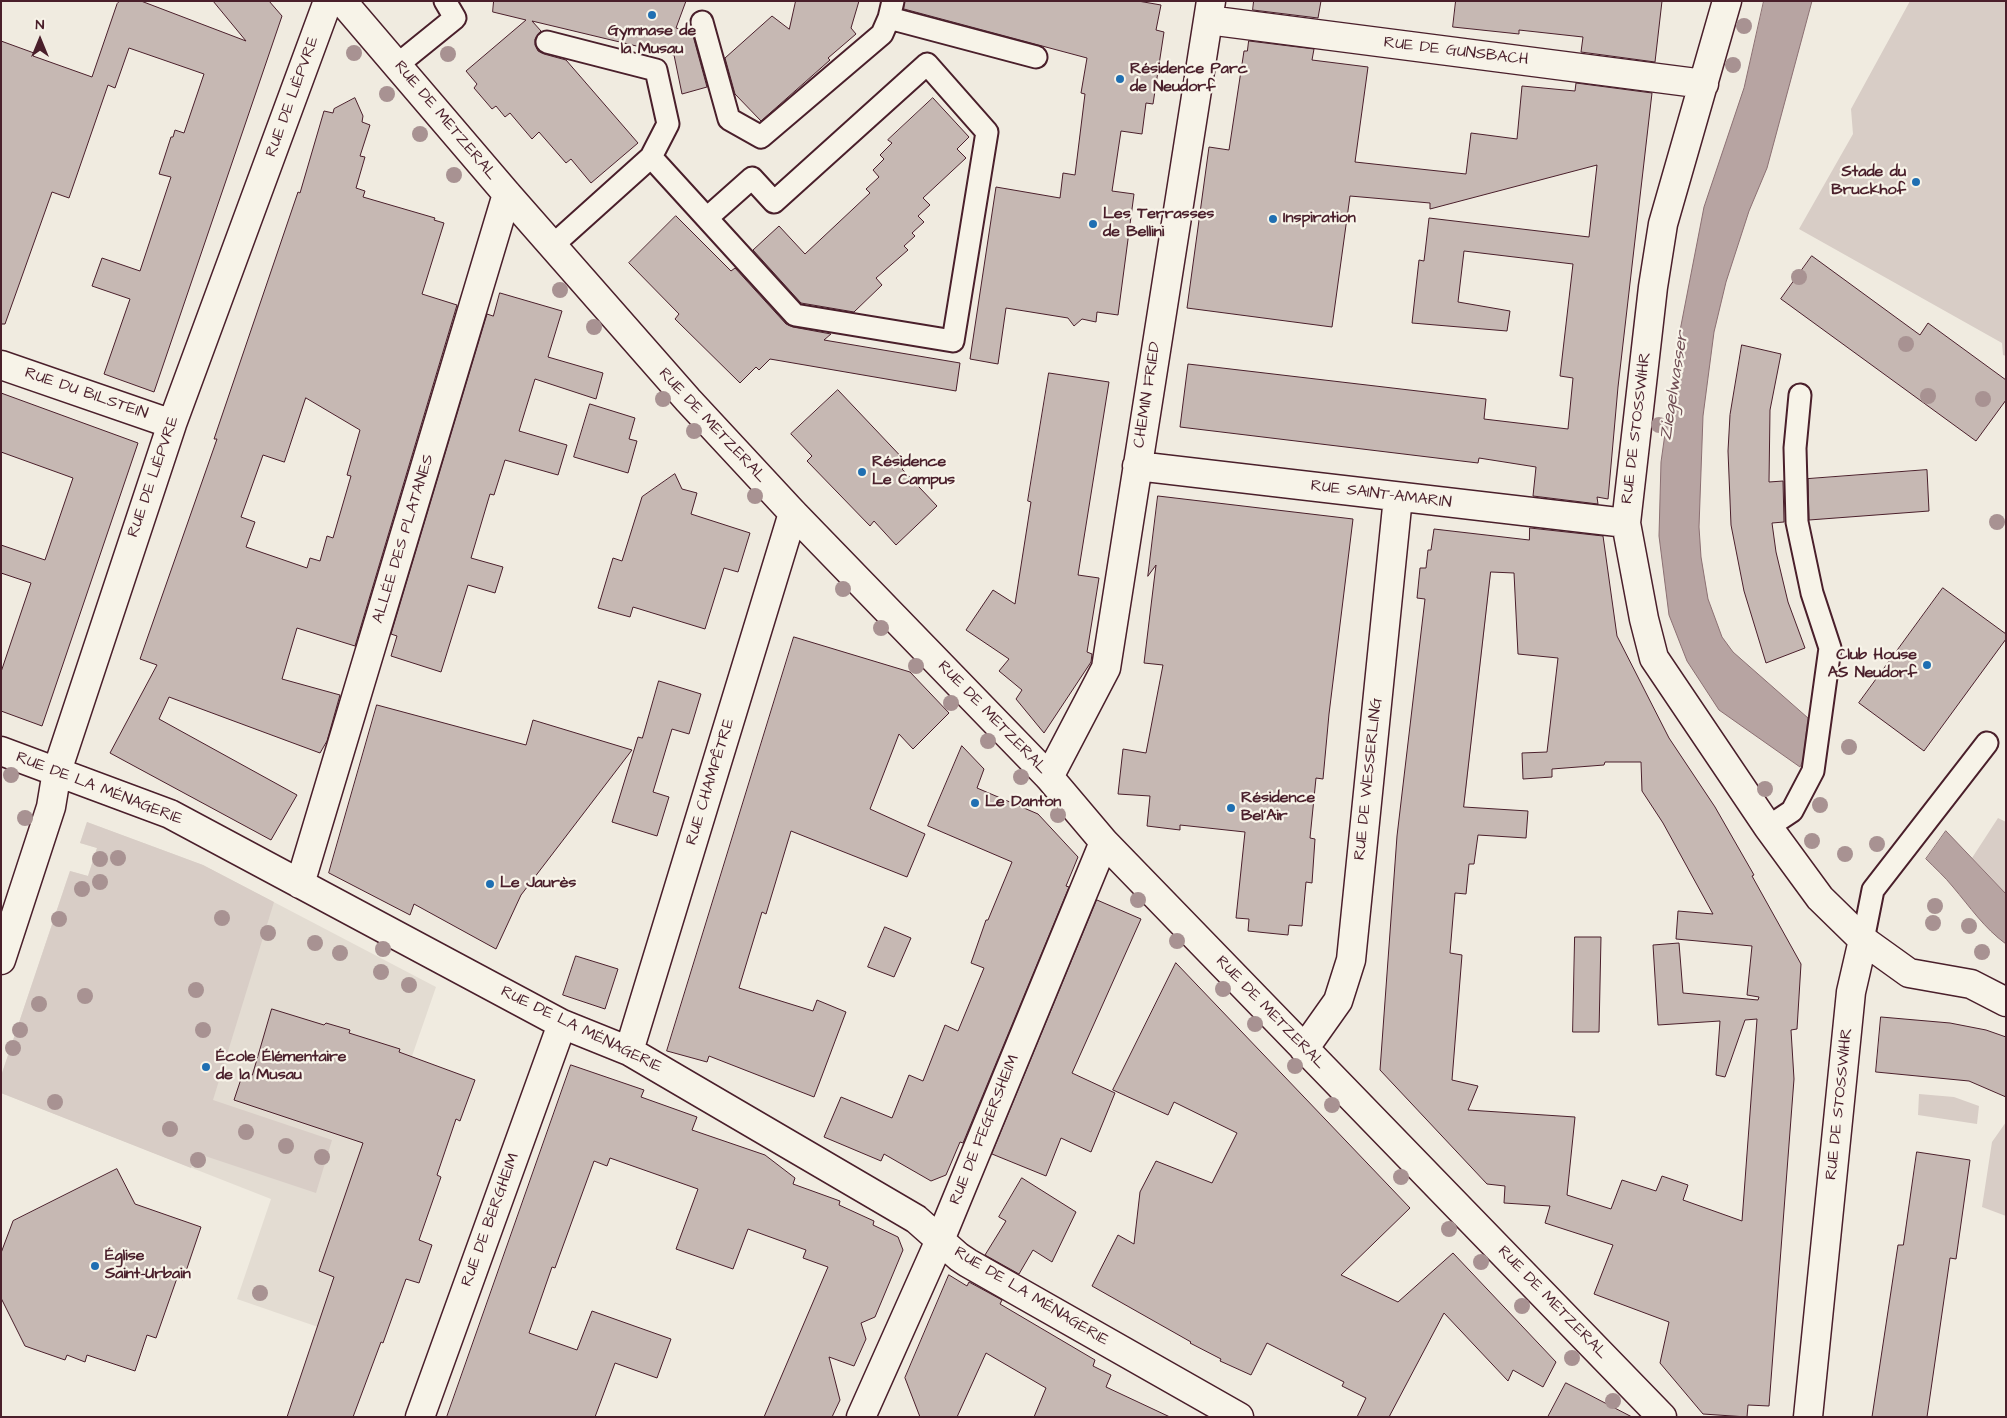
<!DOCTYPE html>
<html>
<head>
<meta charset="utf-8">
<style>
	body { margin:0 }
	#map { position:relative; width:2007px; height:1418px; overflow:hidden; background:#f0ebe0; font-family:"Architects Daughter",sans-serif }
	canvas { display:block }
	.frame { position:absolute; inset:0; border:2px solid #4a1f2b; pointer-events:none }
	.north { position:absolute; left:15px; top:15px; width:50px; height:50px; -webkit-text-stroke:4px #f7f3e8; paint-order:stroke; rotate:0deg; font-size:14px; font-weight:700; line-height:20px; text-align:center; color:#4a1f2b }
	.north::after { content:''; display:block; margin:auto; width:18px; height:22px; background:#4a1f2b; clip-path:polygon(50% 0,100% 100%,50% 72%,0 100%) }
</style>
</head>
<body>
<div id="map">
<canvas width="2007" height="1418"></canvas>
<div class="frame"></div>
<div class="north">N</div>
</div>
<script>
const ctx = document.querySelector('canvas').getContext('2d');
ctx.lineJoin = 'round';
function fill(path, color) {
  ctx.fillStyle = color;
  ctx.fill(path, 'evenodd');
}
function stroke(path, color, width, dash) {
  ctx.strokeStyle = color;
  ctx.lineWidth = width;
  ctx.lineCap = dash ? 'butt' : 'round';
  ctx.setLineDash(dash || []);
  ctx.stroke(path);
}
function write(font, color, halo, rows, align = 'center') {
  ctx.font = font + ' "Architects Daughter",sans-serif';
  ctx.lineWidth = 4.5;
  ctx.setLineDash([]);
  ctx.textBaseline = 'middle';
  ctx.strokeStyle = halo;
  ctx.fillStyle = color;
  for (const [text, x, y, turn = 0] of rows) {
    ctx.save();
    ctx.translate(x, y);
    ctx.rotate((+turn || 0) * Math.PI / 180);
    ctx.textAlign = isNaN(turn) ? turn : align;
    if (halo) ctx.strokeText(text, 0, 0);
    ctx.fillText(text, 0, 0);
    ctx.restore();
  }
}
fill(new Path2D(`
	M87 822 203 865 436 987 318 1327 237 1299 271 1199 1 1093V1076L70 871 88 876 97 848 80 843Z`), '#e3dcd2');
fill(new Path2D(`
	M1910 1H2006V356L2003 355 2002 343 1799 229 1853 134 1851 109Z
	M1998 818 2006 822V894L1972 858Z
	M87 822 203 865 274 902 213 1100 332 1140 316 1193 196 1153 191 1168 1 1093V1076L70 871 88 876 97 848 80 843Z
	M1919 1094 1954 1097 1979 1106 1977 1124 1918 1115Z
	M2006 1122V1216L1982 1207 1992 1142Z`), '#d8cdc6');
const water = new Path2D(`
	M1764 1H1812L1767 168 1749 211 1726 282 1714 332 1703 416 1699 527 1701 557 1708 599 1722 637 1733 652 1808 718 1803 760 1800 767 1719 710 1687 661 1669 615 1659 536 1661 462 1678 341 1704 207 1744 88Z
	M1946 831 2006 894V944C1984 928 1970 907 1953 887 1945 877 1935 868 1926 859Z`);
fill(water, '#b7a4a2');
stroke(water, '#8b6f72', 1);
const building = new Path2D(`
	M120 1H141L246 41 213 1H269L282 16 154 392 104 374 130 299 92 286 102 258 140 271 171 177 159 174 171 137H173L175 130 184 133 204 74 129 48 115 88 108 85 69 198 52 192 5 324H1V41L34 53 33 56 92 77 117 4Z
	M494 1H686L676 28 692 32 707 87 682 94 674 55 532 21 541 31 535 39V45L538 51 544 54 566 60 638 143 591 183 571 159 566 163 539 132 532 139 510 113 505 117 496 106 492 109 474 88 477 84 466 71 526 20 493 12Z
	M796 1H859L851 28 856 34 828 58 830 60 761 121 735 94 725 58 772 16 789 29Z
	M905 1H1138L1161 5 1156 30 1164 32 1153 104 1146 103 1142 134 1121 131 1112 191 1134 194 1118 315 1097 312 1096 322 1082 319 1074 326 1068 318 1006 308 998 364 970 359 996 187 1060 198 1063 173 1075 175 1085 94 1081 93 1087 58 904 9Z
	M1254 1H1321L1318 18 1253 10Z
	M1456 1H1662L1655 62 1581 52 1583 37 1519 30V34L1453 27Z
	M1249 41 1314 49 1312 60 1368 67 1355 162 1466 174 1471 133 1517 139 1522 86 1575 91 1576 83 1652 93 1618 387 1608 499 1597 497 1598 504 1533 496 1536 467 1479 458 1478 463 1180 427 1188 364 1486 399 1484 419 1568 429 1573 378 1560 376 1573 264 1464 251 1458 302 1510 311 1507 331 1412 323 1419 260 1424 261 1429 218 1589 237 1597 165 1430 209V203L1350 196 1332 327 1187 308 1209 147 1229 150 1244 51H1247Z
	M355 98 363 116 362 122 370 125 360 156 365 157 356 188 365 191 363 197 435 218 434 220 444 223 422 294 457 305 355 646 297 628 282 679 340 695 327 741 320 753 169 697 159 719 297 795 271 840 110 753 157 665 140 659 217 439H214L298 192 300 193 324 111 333 113 334 109ZM306 398 360 430 347 475 351 476 333 538 327 536 320 561 310 558 307 568 246 547 255 522 241 517 263 455 284 462Z
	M933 98 969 137 957 149 966 158 923 198 930 205 918 216 924 222 912 233 915 236 904 246 908 250 876 278 882 285 854 312 801 303 753 250 779 226 805 254 870 193 866 189 879 177 873 170 884 159 880 155 892 143 888 140Z
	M676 216 731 271 735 268 786 324 793 327 831 334 824 340 960 363 956 391 770 359 759 370 756 367 740 383 675 319 679 314 629 263Z
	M1812 256 1920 335 1928 323 2006 380V400L1976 441 1781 299Z
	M500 293 562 311 548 357 603 373 596 399 535 379 519 431 567 445 558 475 505 460 494 495 490 494 471 558 503 567 495 593 468 585 441 672 391 656 397 636 391 634 487 314 493 316Z
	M1742 345 1781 354 1770 410 1769 482 1783 481 1784 522 1772 523 1776 552 1788 602 1805 648 1766 663 1744 591 1731 525 1728 451 1730 415Z
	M1049 373 1109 382 1078 575 1099 578 1087 652 1092 654 1091 662 1044 733 1016 699 1022 690 999 671 1009 659 966 630 993 590 1015 604 1031 502 1028 501Z
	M838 390 908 464 902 469 937 506 896 545 874 521 870 526 807 461 812 456 791 434Z
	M1 393 138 443 42 726 1 711V672L31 583 1 573V545L45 560 73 478 1 452Z
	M590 404 635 418 629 439 637 441 628 473 574 457Z
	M1927 470 1929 511 1809 520 1808 479Z
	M675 474 682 489 697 493 691 514 750 533 738 572 724 568 705 629 633 607 630 617 598 608 613 558 622 561 642 497Z
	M1158 496 1353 519 1329 714 1323 779 1316 778 1310 838 1315 839 1312 883 1306 882 1302 926 1289 925 1288 935 1248 931 1249 919 1236 918 1245 832 1180 825V830L1147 826 1150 796 1118 794 1123 749 1146 753 1163 665 1144 663 1156 565 1148 576Z
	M1530 528 1603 536 1617 636 1669 738 1715 807 1754 875 1752 876 1801 964 1797 1029 1791 1030 1794 1079 1769 1406 1748 1405 1747 1417 1703 1414 1660 1363 1669 1322 1594 1294 1613 1245 1545 1223 1550 1206 1504 1203 1505 1186 1487 1184 1380 1070 1397 836 1425 599 1417 598 1420 568H1426L1428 550H1431L1434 529 1529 540ZM1491 572 1514 573 1518 654 1558 658 1547 752 1522 753 1523 779 1552 777V769L1604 765 1605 762H1641L1642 791 1663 823 1713 914 1678 911 1676 939 1752 946 1747 995 1759 997 1758 1000 1683 993 1679 943 1653 945 1658 1025 1720 1021 1716 1075 1725 1077 1745 1020 1757 1019 1742 1221 1683 1200 1688 1185 1662 1176 1656 1191 1622 1180 1611 1209 1567 1195 1575 1117 1468 1110 1478 1086 1452 1080 1462 955 1450 953 1455 893 1466 894 1469 864H1474L1478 835 1526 838 1528 811 1464 807Z
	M1943 588 2006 634V639L1924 751 1859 703Z
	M794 637 910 672 949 713 913 749 899 734 870 809 925 834 907 877 791 831 766 914 762 912 739 988 813 1011 817 1000 846 1012 814 1097 709 1056 707 1062 667 1051Z
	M659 681 701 694 689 734 672 729 653 792 669 797 657 836 612 822 638 737 642 738Z
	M377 705 526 745 533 720 632 750 521 895 496 949 414 904 410 915 329 873Z
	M962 746 984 769 977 788 1038 814 1078 857 1066 886 1069 887 963 1143 960 1142 946 1175 931 1181 884 1154 881 1161 824 1137 841 1097 892 1118 909 1075 923 1081 945 1025 958 1031 984 968 971 963 986 920H988L1012 862 928 826Z
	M1097 900 1141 919 1072 1073 1115 1093 1091 1152 1061 1138 1046 1176 992 1154Z
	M885 927 911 938 894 977 868 967Z
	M1575 937H1601L1599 1032H1573Z
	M576 956 618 969 605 1009 563 995Z
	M1176 963 1410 1208 1341 1275 1398 1302 1453 1253 1556 1362 1543 1387 1513 1370 1508 1381 1444 1313 1389 1417H1357L1366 1398 1342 1386 1344 1382 1267 1343 1251 1375 1220 1361 1221 1359 1190 1343 1191 1342 1092 1286 1118 1235 1134 1244 1140 1192 1156 1161 1212 1183 1237 1133 1174 1102 1168 1115 1113 1090Z
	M272 1009 324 1025 326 1023 350 1030 349 1033 400 1049 399 1052 475 1080 460 1121 456 1119 437 1175 441 1177 419 1240 432 1245 419 1283 406 1279 383 1343 381 1342 353 1417H287L334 1277 319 1271 363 1143 234 1100 243 1073 252 1075Z
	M1881 1017 1950 1023 1986 1030 2006 1037V1097L1969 1081 1876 1072Z
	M571 1065 644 1090 641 1097 697 1117 692 1130 765 1155 795 1178 793 1184 840 1201 839 1205 874 1221 873 1225 898 1237 903 1250 875 1317 861 1323 866 1339 854 1366 829 1357 840 1400 832 1417H764L828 1267 803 1258 806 1250 748 1229 733 1269 676 1249 698 1189 610 1158 607 1166 594 1161 555 1268 552 1267 529 1333 577 1350 592 1311 671 1339 657 1378 615 1363 595 1417H447Z
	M1917 1152 1970 1160 1956 1259 1950 1258 1927 1417H1872L1898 1245H1903Z
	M117 1169 135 1204 201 1227 183 1280 177 1278 156 1338 147 1335 135 1371 87 1355 85 1362 67 1355 65 1360 25 1346 1 1298V1253L13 1221Z
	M1022 1178 1076 1212 1052 1262 1033 1250 1019 1274 985 1255 1006 1221 999 1217Z
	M949 1275 967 1286 969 1282 1002 1300 1000 1304 1095 1360 1093 1366 1111 1375 1106 1387 1170 1417H1034L1046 1388 986 1353 957 1417H920L905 1378Z
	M1566 1383 1582 1391 1632 1417H1548Z`);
fill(building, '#c6b8b3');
stroke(building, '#4a1f2b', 1);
const lane = new Path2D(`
	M889 18 1036 57
	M702 22 729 119 761 137 882 34 889 18 893 1
	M547 42 656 70 668 124 651 157
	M397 65 455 18 445 1
	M552 246 651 157 795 315 953 341 987 132 927 64 774 202 752 178 707 218
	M1768 827 1792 811 1813 771 1830 648 1812 593 1797 522 1795 448 1800 395
	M1863 940 1873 890 1987 743`);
const street = new Path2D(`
	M342 1 507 194 688 400 793 513 1049 777 1104 842 1662 1417
	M1727 1 1663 224 1653 287 1626 523 1644 619 1654 658 1768 827 1820 898 1863 940 1851 992 1808 1417
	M1208 20 1704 84
	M1 365 172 424
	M1137 466 1626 523
	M1 751 170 814 562 1024 629 1051 916 1219 959 1257 968 1263 1239 1417
	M1049 777 1106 668 1211 1
	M300 884 507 194
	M1863 940 1909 973 1971 984 2006 1002
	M1 960 51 807 57 771 172 424 328 1
	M1304 1049 1338 1001 1351 960 1398 497
	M629 1051 793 513
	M420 1417 562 1024
	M861 1417 940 1240 1104 842`);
stroke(lane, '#4a1f2b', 25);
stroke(street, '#4a1f2b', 31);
stroke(lane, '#f7f3e8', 21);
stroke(street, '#f7f3e8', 28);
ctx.fillStyle = '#a89292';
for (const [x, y] of [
	[1744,26],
	[354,53],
	[448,54],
	[1733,65],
	[387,94],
	[420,134],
	[454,175],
	[1799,277],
	[560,290],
	[594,327],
	[1906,344],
	[1928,396],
	[663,399],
	[1983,399],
	[1659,425],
	[694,431],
	[755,496],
	[1997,522],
	[843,589],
	[881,628],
	[916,666],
	[951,703],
	[988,741],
	[1849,747],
	[11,775],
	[1021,777],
	[1765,789],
	[1820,805],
	[1058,815],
	[25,818],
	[1812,841],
	[1877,844],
	[1845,854],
	[118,858],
	[100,859],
	[100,882],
	[82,889],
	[1138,900],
	[1935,906],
	[222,918],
	[59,919],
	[1933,923],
	[1969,926],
	[268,933],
	[1177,941],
	[315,943],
	[383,949],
	[1982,952],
	[340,953],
	[381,972],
	[409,985],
	[1223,989],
	[196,990],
	[85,996],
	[39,1004],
	[1255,1024],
	[20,1030],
	[203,1030],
	[13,1048],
	[1295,1066],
	[55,1102],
	[1332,1105],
	[170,1129],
	[246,1132],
	[286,1146],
	[322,1157],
	[198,1160],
	[1401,1177],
	[1449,1229],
	[1481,1262],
	[260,1293],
	[1522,1306],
	[1572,1358],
	[1613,1401]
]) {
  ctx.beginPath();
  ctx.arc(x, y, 8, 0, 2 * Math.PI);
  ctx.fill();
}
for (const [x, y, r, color] of [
	[652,15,5,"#1f6fb2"],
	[1120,79,5,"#1f6fb2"],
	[1916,182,5,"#1f6fb2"],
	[1273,219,5,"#1f6fb2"],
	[1093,224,5,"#1f6fb2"],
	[862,472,5,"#1f6fb2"],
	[1927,665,5,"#1f6fb2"],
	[975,803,5,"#1f6fb2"],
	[1231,808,5,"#1f6fb2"],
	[490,884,5,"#1f6fb2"],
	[206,1067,5,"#1f6fb2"],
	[95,1266,5,"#1f6fb2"]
]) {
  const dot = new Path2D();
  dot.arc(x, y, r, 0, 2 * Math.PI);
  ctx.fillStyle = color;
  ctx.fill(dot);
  stroke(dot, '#f7f3e8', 2);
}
write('bold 16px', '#4a1f2b', '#f7f3e8', [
	["Gymnase de",652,32,"center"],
	["la Musau",652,50,"center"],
	["Résidence Parc",1130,70],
	["de Neudorf",1130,88],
	["Stade du",1906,173,"right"],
	["Bruckhof",1906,191,"right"],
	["Les Terrasses",1103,215],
	["de Bellini",1103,233],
	["Inspiration",1283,219],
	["Résidence",872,463],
	["Le Campus",872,481],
	["Club House",1917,656,"right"],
	["AS Neudorf",1917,674,"right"],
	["Résidence",1241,799],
	["Bel'Air",1241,817],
	["Le Danton",985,803],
	["Le Jaurès",500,884],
	["École Élémentaire",216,1058],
	["de la Musau",216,1076],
	["Église",105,1257],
	["Saint-Urbain",105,1275]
], 'left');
write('16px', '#4a1f2b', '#f7f3e8', [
	["RUE DE GUNSBACH",1456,52,7],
	["RUE DE LIÈPVRE",293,97,-70],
	["RUE DE METZERAL",445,121,50],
	["RUE DU BILSTEIN",86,394,19],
	["CHEMIN FRIED",1148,395,-81],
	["RUE DE METZERAL",712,426,47],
	["RUE DE STOSSWIHR",1637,428,-83],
	["RUE DE LIÈPVRE",154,477,-71],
	["RUE SAINT-AMARIN",1381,495,7],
	["ALLÉE DES PLATANES",404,539,-73],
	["RUE DE METZERAL",992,718,46],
	["RUE DE WESSERLING",1369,779,-84],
	["RUE CHAMPÊTRE",711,782,-73],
	["RUE DE LA MÉNAGERIE",99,789,21],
	["RUE DE METZERAL",1270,1013,46],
	["RUE DE LA MÉNAGERIE",581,1030,26],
	["RUE DE STOSSWIHR",1840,1104,-84],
	["RUE DE FEGERSHEIM",985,1130,-68],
	["RUE DE BERGHEIM",491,1220,-70],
	["RUE DE LA MÉNAGERIE",1031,1297,31],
	["RUE DE METZERAL",1552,1303,46]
]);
write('italic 18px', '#704e55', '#f7f3e8', [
	["Ziegelwasser",1675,386,-81]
]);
</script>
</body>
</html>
